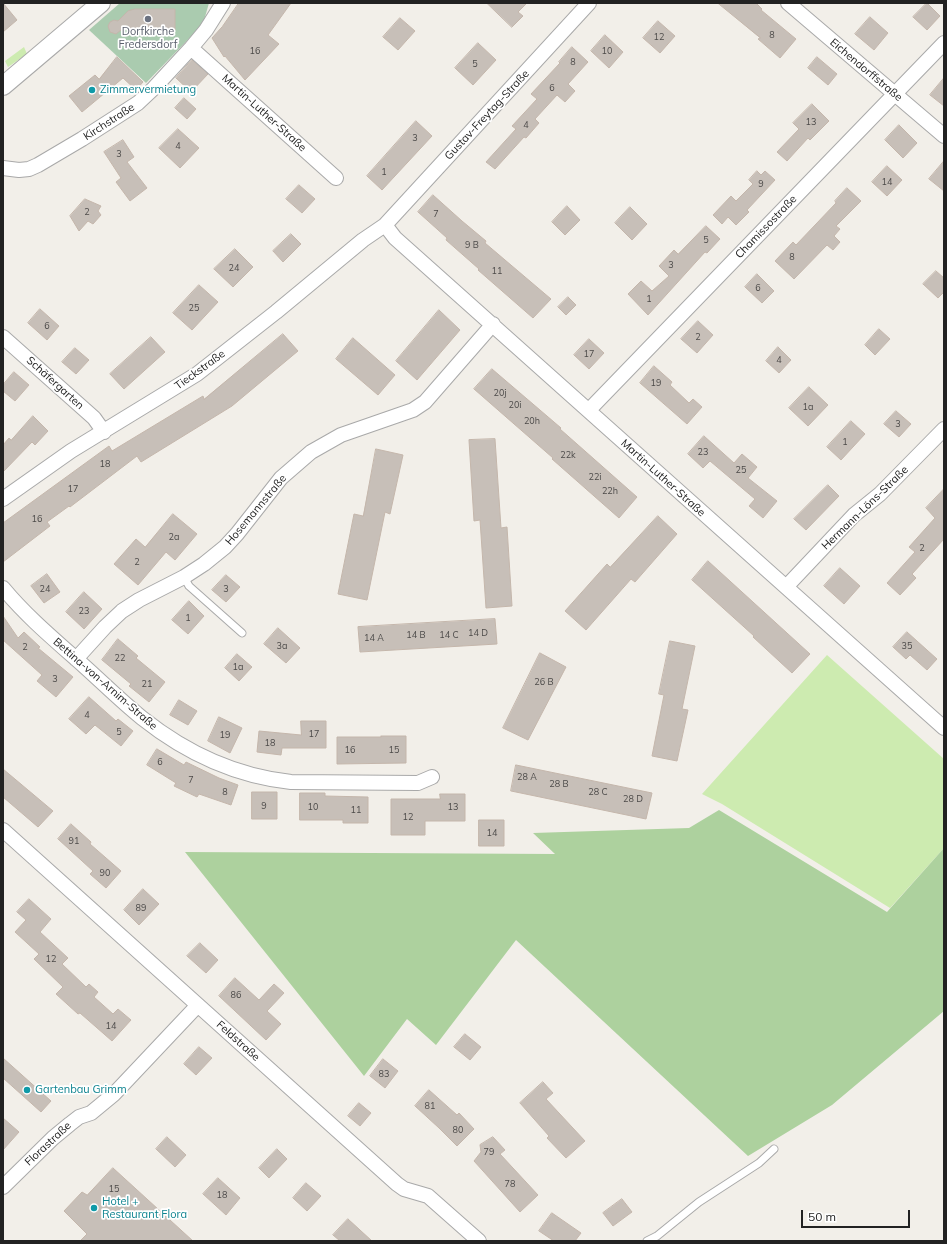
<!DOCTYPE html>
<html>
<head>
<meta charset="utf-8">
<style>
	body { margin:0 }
	#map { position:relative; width:947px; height:1244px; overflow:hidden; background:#f2efe9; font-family:Mulish,sans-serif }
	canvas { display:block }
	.frame { position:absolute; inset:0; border:4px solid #222; pointer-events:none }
	.scale { position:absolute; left:801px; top:1210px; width:109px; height:18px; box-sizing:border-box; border:2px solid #222; border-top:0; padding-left:5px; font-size:12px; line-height:14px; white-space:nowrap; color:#222; -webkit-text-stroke:3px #fff; paint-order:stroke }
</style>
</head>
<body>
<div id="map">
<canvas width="947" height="1244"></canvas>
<div class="frame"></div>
<div class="scale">50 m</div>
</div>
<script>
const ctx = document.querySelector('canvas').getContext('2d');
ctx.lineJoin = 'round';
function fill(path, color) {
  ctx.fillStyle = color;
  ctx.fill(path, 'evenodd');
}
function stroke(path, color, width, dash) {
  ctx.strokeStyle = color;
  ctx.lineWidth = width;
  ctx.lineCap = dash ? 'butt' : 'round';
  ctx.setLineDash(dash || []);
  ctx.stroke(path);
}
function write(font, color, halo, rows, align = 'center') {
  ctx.font = font + ' Mulish,sans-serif';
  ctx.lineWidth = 3.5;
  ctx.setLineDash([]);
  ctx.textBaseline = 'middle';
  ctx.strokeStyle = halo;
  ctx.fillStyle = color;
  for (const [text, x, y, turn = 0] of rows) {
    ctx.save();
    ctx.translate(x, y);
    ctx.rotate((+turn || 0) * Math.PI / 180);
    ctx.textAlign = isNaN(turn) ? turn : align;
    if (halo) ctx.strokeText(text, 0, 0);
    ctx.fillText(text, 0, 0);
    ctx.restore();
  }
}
fill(new Path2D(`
	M24 47 27 54 8 67 5 61Z
	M827 655 944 759V848L890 908 722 804 702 794Z`), '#cdebb0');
fill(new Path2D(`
	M719 810 887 912 944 848V1011L832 1105 748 1156 516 940 436 1045 407 1019 364 1076 185 852 555 854 533 833 689 828Z`), '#add19e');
fill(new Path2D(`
	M120 3H209L203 24 146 83 89 30Z`), '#aacbaf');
const building = new Path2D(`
	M3 3 17 20 3 32Z
	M239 3H291L268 35 279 44 245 80 225 56 224 57 212 38 222 27Z
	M487 3H527L518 12 523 16 512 27Z
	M718 3H756L762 9 761 10 796 39 780 58 758 39 760 38Z
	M927 3 940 16 927 30 913 17Z
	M135 9H175V30H133L126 26 116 34 110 32 108 26 110 22 114 20 118 21 128 11Z
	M870 17 888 33 874 50 855 34Z
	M400 18 415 31 398 50 383 37Z
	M658 21 675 36 660 53 643 38Z
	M605 35 623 52 609 68 591 51Z
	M478 43 496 60 473 85 455 68Z
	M572 47 588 62 568 84 575 91 565 102 557 95 535 119 539 123 526 138 524 137 495 169 486 162 516 129 512 126 537 99 531 94 560 63 559 62Z
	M117 57 143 82 136 90 123 78 82 112 69 96 95 75 99 79Z
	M817 57 837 74 828 85 808 68Z
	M192 60 208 74 191 92 176 78Z
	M944 78V106L930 95Z
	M184 98 196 109 187 119 175 108Z
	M812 104 829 121 810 140 808 138 787 161 777 152 799 129 793 123Z
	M416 121 432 136 382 190 367 176Z
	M899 125 917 143 903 158 885 140Z
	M178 129 199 148 180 168 159 148Z
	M123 140 134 157 127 162 147 188 130 201 116 182 121 178 104 152Z
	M944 161V191L929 179Z
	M887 166 902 180 887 196 872 182Z
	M757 171 761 175 765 171 775 180 747 210 749 212 736 225 728 217 722 224 713 215 731 196 736 201 753 184 749 180Z
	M299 185 315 199 302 213 286 199Z
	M847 188 861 201 836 226 840 229 834 236 840 242 833 250 827 245 794 279 775 261 793 242 796 245 836 203 835 201Z
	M433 195 462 221 486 241 485 243 551 299 533 318 478 270 479 269 446 240 447 238 418 212Z
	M85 199 101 206 98 211 101 215 93 224 88 221 79 231 70 216Z
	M567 206 580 220 565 235 552 222Z
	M630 207 647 224 632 240 615 223Z
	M706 226 720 239 707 253 705 252 648 315 628 294 641 281 652 291 669 276 659 266 674 250 678 254Z
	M291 234 301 244 283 262 273 251Z
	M235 249 253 267 233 287 214 269Z
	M936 271 944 278V292L938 298 923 284Z
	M757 274 774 291 762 303 745 287Z
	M199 285 218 302 192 330 173 313Z
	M568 297 576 305 566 315 558 307Z
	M40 309 59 326 47 340 28 323Z
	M439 310 460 330 417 380 396 361Z
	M698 321 713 335 697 353 681 339Z
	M879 329 890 339 875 355 865 345Z
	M283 334 298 351 232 406 141 462 137 456 70 507 69 506 47 522 50 526 3 562V523L109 446 112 451 203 396 204 399Z
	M151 337 165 352 124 389 110 374Z
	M353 338 395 375 378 395 336 359Z
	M589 339 604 353 589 369 574 355Z
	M778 347 791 360 779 373 766 361Z
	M75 348 89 360 76 374 62 362Z
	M654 366 672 382 670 385 689 403 693 399 702 407 687 424 640 383Z
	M492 369 561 428 560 429 637 497 619 518 552 459 553 458 474 389Z
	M14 372 29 385 15 401 3 391V385Z
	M809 387 828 405 808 426 789 408Z
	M896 411 911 424 899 437 884 424Z
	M33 416 48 431 35 445 32 442 3 472V445L9 438 11 440Z
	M851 421 865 434 841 460 827 447Z
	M704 436 734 463 742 454 757 467 748 478 777 501 763 518 749 506 755 499 710 461 703 468 688 454Z
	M495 439 501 528 507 527 512 606 486 608 480 520 474 521 469 440Z
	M376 449 403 455 390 514 385 512 367 600 338 594 354 514 363 516Z
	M828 485 839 496 806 530 794 519Z
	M944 489V539L912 574 916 578 900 595 887 583 915 552 909 547 935 518 926 508Z
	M173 514 197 534 175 560 166 552 138 585 114 564 136 539 145 547Z
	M658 516 677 534 635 582 631 579 586 630 565 611 607 564 610 567Z
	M708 561 810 654 792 673 753 637 754 636 692 580Z
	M840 568 860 586 844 604 824 586Z
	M47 574 60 592 44 603 31 586Z
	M226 575 240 587 226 602 212 590Z
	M84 592 102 609 84 629 66 612Z
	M189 601 204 616 188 634 172 620Z
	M3 616 18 638 24 632 40 647 38 648 73 677 56 697 37 681 42 675 3 640Z
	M495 619 497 644 360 652 358 627Z
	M278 628 300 648 286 663 264 644Z
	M907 632 937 659 927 670 910 655 906 659 893 647Z
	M118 639 138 656 136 658 165 682 149 702 129 686 131 684 102 660Z
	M670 641 695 646 682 709 688 710 677 761 652 756 664 695 659 694Z
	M540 653 566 667 528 740 503 728Z
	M237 654 252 667 239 681 225 668Z
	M89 697 116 721 118 719 133 731 121 746 95 725 86 734 69 719Z
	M179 700 197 711 188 725 170 715Z
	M219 717 242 728 230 753 208 741Z
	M301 721H326V748H282L281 755 257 752 259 731 301 735Z
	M381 736H406V763L337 764V737H381Z
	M157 749 184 765 186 762 219 778 238 785 231 805 199 794 197 797 174 786 176 783 147 765Z
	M516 765 652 793 646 819 511 791Z
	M3 769 53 811 38 827 3 797Z
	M252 792H277V819H252Z
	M300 793H325V796L368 797V823H343V820H300Z
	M440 794H465V821H425V835H391V799H440Z
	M479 820H504V846H479Z
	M71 824 91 842 90 844 121 871 106 888 90 874 93 871 58 839Z
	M143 889 159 904 139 925 124 910Z
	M29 899 51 919 40 932 68 958 62 964 86 987 89 984 98 992 94 997 113 1014 118 1009 131 1020 112 1041 80 1013 78 1014 56 994 63 987 34 959 39 954 15 932 26 920 17 912Z
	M200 943 218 960 206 973 187 956Z
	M235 978 259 1000 274 984 284 993 267 1011 281 1024 266 1040 219 996Z
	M465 1034 481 1047 470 1060 454 1047Z
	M199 1047 212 1058 196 1075 184 1064Z
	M3 1058 51 1101 41 1112 3 1078Z
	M383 1059 398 1071 385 1088 370 1076Z
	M543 1082 553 1093 546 1099 585 1141 566 1158 547 1138 549 1136 520 1103Z
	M429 1090 457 1115 459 1113 474 1129 457 1146 439 1128 415 1106Z
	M359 1103 371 1113 360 1126 348 1116Z
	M3 1118 19 1132 3 1150Z
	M167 1137 186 1155 175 1167 156 1149Z
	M493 1137 505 1150 500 1154 538 1195 520 1212 474 1161 481 1152 480 1145Z
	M277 1149 287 1159 269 1178 259 1168Z
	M113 1168 193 1241H80L87 1234 64 1211 82 1192 87 1195Z
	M218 1178 240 1198 226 1215 203 1194Z
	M306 1183 321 1196 307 1211 293 1198Z
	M622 1199 632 1212 613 1226 603 1213Z
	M552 1213 581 1233 575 1241H554L539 1231Z
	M348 1219 372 1241H340L333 1235Z`);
fill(building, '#c7bfb8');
stroke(building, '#c4b6ab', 1);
const service = new Path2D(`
	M184 577 189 586 242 633
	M647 1241 657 1236 699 1202 759 1163 774 1149`);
const minor = new Path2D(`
	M788 3 944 136
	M191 48 336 178
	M3 168 19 170 29 169 38 165 82 139 138 103 154 88 191 48 206 30 223 3
	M385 225 395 238 944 728
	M3 337 94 418 104 432
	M589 410 944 43
	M3 499 71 451 197 374 276 312 363 240 385 225 589 3
	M786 587 854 515 880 494 944 429
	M3 588C27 617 56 641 84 666 103 683 122 702 142 718 186 753 235 776 291 782L418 783 432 777
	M76 659 105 627 122 611 139 600 184 577 204 564 225 547 237 534 281 478 311 452 341 435 413 410 425 402 493 324
	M3 830 397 1184 404 1189 428 1196 479 1241
	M3 1187 53 1138 70 1124 79 1117 91 1113 114 1094 198 1005`);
const tertiary = new Path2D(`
	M3 86 101 3`);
stroke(service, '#a9a9a9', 9);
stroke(minor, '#a9a9a9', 16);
stroke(tertiary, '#a9a9a9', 20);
stroke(service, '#fff', 7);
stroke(minor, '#fff', 14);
stroke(tertiary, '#fff', 18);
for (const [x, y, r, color] of [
	[148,19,4,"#6b7280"],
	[92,90,4,"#0f9aa8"],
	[27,1090,4,"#0f9aa8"],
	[94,1208,4,"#0f9aa8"]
]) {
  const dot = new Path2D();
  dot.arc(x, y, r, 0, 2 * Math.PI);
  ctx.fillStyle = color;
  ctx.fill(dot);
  stroke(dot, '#fff', 1.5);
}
write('9px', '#4b4948', null, [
	["8",772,35],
	["12",659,37],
	["16",255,51],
	["10",607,51],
	["8",573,62],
	["5",475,64],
	["6",552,88],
	["13",811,122],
	["4",526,125],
	["3",415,138],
	["4",178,146],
	["3",119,154],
	["1",384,172],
	["14",887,182],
	["9",761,184],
	["2",87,212],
	["7",436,214],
	["5",706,240],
	["9 B",472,245],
	["8",792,257],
	["3",671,265],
	["24",234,268],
	["11",497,271],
	["6",758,288],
	["1",649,299],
	["25",194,308],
	["6",47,326],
	["2",698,337],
	["17",589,354],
	["4",779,360],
	["19",656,383],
	["20j",500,393],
	["20i",515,405],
	["1a",808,407],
	["20h",532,421],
	["3",898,424],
	["1",845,442],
	["23",703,452],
	["22k",568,455],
	["18",105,464],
	["25",741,470],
	["22i",595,477],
	["17",73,489],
	["22h",610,491],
	["16",37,519],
	["2a",174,537],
	["2",922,548],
	["2",137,562],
	["24",45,589],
	["3",226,589],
	["23",84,611],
	["1",188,618],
	["14 D",478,633],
	["14 B",416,635],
	["14 C",449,635],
	["14 A",374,638],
	["3a",282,646],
	["35",907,646],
	["2",25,647],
	["22",120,658],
	["1a",238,667],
	["3",55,679],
	["26 B",544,682],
	["21",147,684],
	["4",87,715],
	["5",119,732],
	["17",314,734],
	["19",225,735],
	["18",270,743],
	["16",350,750],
	["15",394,750],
	["6",160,762],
	["28 A",527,777],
	["7",191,780],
	["28 B",559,784],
	["8",225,792],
	["28 C",598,792],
	["28 D",633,799],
	["9",264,806],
	["10",313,807],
	["13",453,807],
	["11",356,810],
	["12",408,817],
	["14",492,833],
	["91",74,841],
	["90",105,873],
	["89",141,908],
	["12",51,959],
	["86",236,995],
	["14",111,1026],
	["83",384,1074],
	["81",430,1106],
	["80",458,1130],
	["79",489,1152],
	["78",510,1184],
	["15",114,1189],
	["18",222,1195]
]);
write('11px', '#5b616d', '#fff', [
	["Dorfkirche",148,32],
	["Fredersdorf",148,45]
]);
write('11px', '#222', '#fff', [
	["Eichendorffstraße",866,70,40],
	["Martin-Luther-Straße",264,113,42],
	["Gustav-Freytag-Straße",487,115,-47],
	["Kirchstraße",109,122,-33],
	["Chamissostraße",766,227,-46],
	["Tieckstraße",200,370,-36],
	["Schäfergarten",55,383,42],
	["Martin-Luther-Straße",663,478,42],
	["Hermann-Löns-Straße",865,508,-44],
	["Hosemannstraße",256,510,-50],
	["Bettina-von-Arnim-Straße",105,684,41],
	["Feldstraße",238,1041,42],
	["Florastraße",48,1144,-43]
]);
write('11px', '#0d838f', '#fff', [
	["Zimmervermietung",100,90],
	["Gartenbau Grimm",35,1090],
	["Hotel +",102,1202],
	["Restaurant Flora",102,1215]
], 'left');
</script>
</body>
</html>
